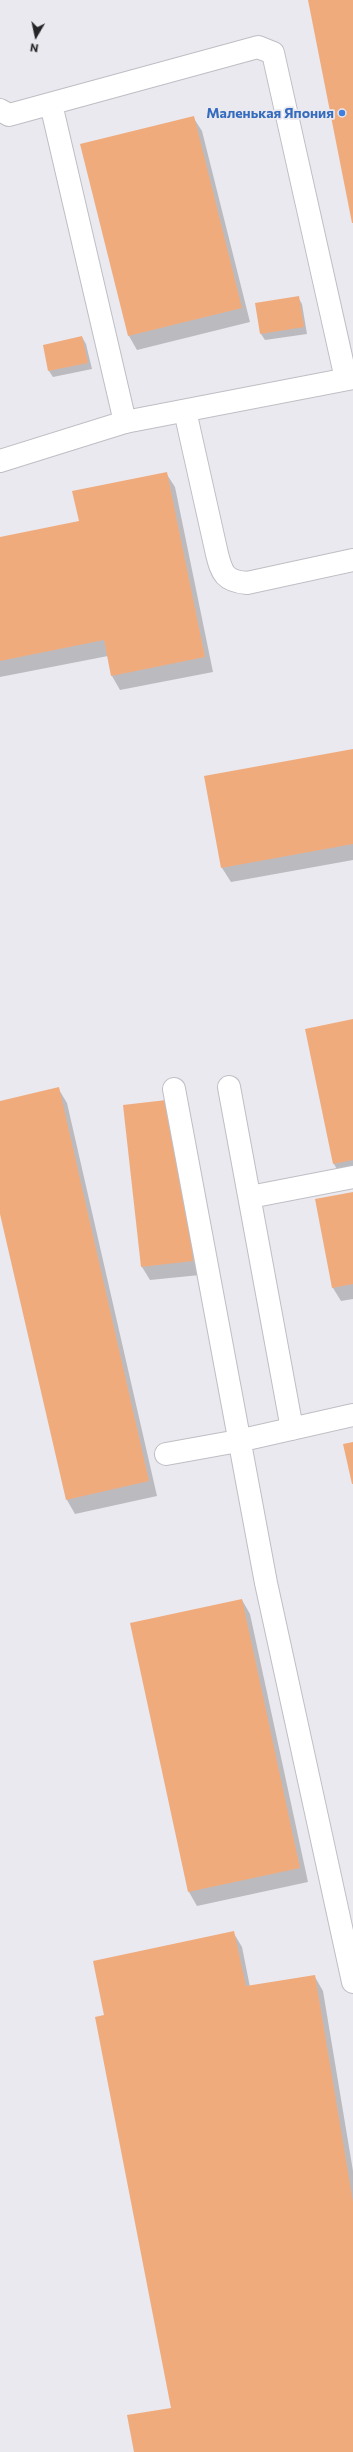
<!DOCTYPE html>
<html>
<head>
<meta charset="utf-8">
<style>
	body { margin:0 }
	#map { position:relative; width:353px; height:2452px; overflow:hidden; background:#eae9ef; font-family:Commissioner,sans-serif }
	canvas { display:block }
	.north { position:absolute; left:16px; top:16px; width:40px; height:40px; -webkit-text-stroke:3px #eae9ef; paint-order:stroke; rotate:189deg; font-size:11px; font-weight:700; line-height:16px; text-align:center; color:#252527 }
	.north::after { content:''; display:block; margin:auto; width:14px; height:18px; background:#252527; clip-path:polygon(50% 0,100% 100%,50% 72%,0 100%) }
</style>
</head>
<body>
<div id="map">
<canvas width="353" height="2452"></canvas>
<div class="north">N</div>
</div>
<script>
const ctx = document.querySelector('canvas').getContext('2d');
ctx.lineJoin = 'round';
function fill(path, color) {
  ctx.fillStyle = color;
  ctx.fill(path, 'evenodd');
}
function stroke(path, color, width, dash) {
  ctx.strokeStyle = color;
  ctx.lineWidth = width;
  ctx.lineCap = dash ? 'butt' : 'round';
  ctx.setLineDash(dash || []);
  ctx.stroke(path);
}
function write(font, color, halo, rows, align = 'center') {
  ctx.font = font + ' Commissioner,sans-serif';
  ctx.lineWidth = 3.5;
  ctx.setLineDash([]);
  ctx.textBaseline = 'middle';
  ctx.strokeStyle = halo;
  ctx.fillStyle = color;
  for (const [text, x, y, turn = 0] of rows) {
    ctx.save();
    ctx.translate(x, y);
    ctx.rotate((+turn || 0) * Math.PI / 180);
    ctx.textAlign = isNaN(turn) ? turn : align;
    if (halo) ctx.strokeText(text, 0, 0);
    ctx.fillText(text, 0, 0);
    ctx.restore();
  }
}
fill(new Path2D(`
	M193 117 202 131 250 322 137 350 129 336 81 145Z
	M298 297 302 304 307 334 265 340 261 334Z
	M82 337 86 344 92 369 53 377 49 371Z
	M166 473 175 487 213 672 120 690 112 676 108 656 0 677V538L80 522Z
	M353 750V860L231 882 222 868Z
	M353 1020V1176L342 1178 334 1164 306 1030Z
	M58 1088 67 1103 157 1496 75 1514 67 1500 0 1209V1102Z
	M174 1100 200 1275 150 1280 142 1267Z
	M353 1193V1299L341 1301 333 1288Z
	M242 1600 250 1614 308 1882 197 1906 189 1892Z
	M233 1932 242 1947 250 1987 315 1977 323 1991 353 2171V2452H135L173 2409Z`), '#0003');
fill(new Path2D(`
	M308 0H353V223H352Z
	M194 116 242 308 128 336 80 144Z
	M299 296 304 327 260 334 255 303Z
	M82 336 88 363 48 371 43 345Z
	M167 472 205 657 111 676 104 640 0 661V537L79 521 72 491Z
	M353 749V844L221 868 204 776Z
	M353 1019V1160L333 1164 305 1029Z
	M59 1087 149 1481 66 1500 0 1214V1101Z
	M175 1099 193 1261 141 1267 123 1105Z
	M353 1192V1284L332 1288 315 1199Z
	M353 1442V1484H352L343 1444Z
	M242 1599 300 1868 188 1892 130 1623Z
	M234 1931 246 1986 315 1975 353 2202V2452H134L127 2415 171 2408 95 2017 104 2015 93 1961Z`), '#f0ab7d');
const lane = new Path2D(`
	M51 104 125 422
	M0 110 9 115 258 47 273 53 346 379
	M185 411 217 554C222 574 225 581 247 583L353 560
	M229 1087 292 1429
	M174 1089 266 1583 353 1982
	M250 1197 353 1177
	M166 1454 238 1441 353 1415`);
const street = new Path2D(`
	M0 461 125 422 353 378`);
stroke(lane, '#bfbec4', 24);
stroke(street, '#bfbec4', 24);
stroke(lane, '#fff', 22);
stroke(street, '#fff', 22);
for (const [x, y, r, color] of [
	[342,113,4,"#3f7fe0"]
]) {
  const dot = new Path2D();
  dot.arc(x, y, r, 0, 2 * Math.PI);
  ctx.fillStyle = color;
  ctx.fill(dot);
  stroke(dot, '#eae9ef', 1.5);
}
write('bold 14px', '#366cbe', '#eae9ef', [
	["Маленькая Япония",334,113]
], 'right');
</script>
</body>
</html>
